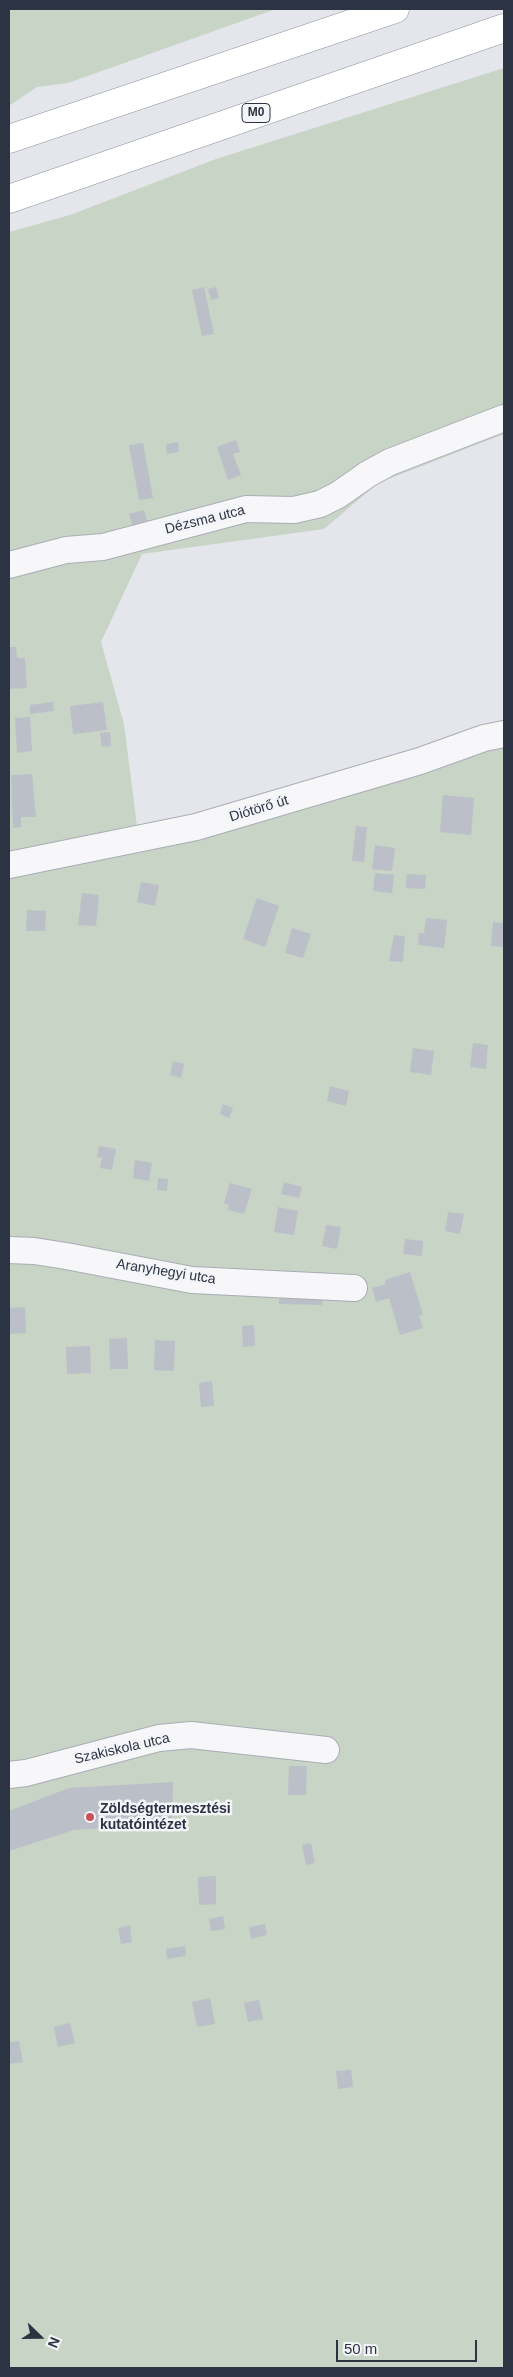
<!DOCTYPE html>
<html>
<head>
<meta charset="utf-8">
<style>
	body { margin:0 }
	#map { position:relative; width:513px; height:2377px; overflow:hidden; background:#e4e6eb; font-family:Arial,sans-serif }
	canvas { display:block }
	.frame { position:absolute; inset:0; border:10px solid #2c3343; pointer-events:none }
	.north { position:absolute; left:15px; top:2312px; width:50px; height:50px; -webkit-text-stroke:4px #f4f5f8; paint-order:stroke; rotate:112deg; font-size:14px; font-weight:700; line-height:20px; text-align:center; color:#2c3343 }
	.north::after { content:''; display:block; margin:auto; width:18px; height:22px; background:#2c3343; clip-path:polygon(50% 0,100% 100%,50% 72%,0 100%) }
	.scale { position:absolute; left:336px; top:2340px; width:141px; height:22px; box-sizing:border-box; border:2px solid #2c3343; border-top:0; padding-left:6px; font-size:15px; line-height:18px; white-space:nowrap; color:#2c3343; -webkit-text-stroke:4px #f4f5f8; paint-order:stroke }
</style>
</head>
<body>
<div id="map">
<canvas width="513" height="2377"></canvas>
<div class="frame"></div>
<div class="north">N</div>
<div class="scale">50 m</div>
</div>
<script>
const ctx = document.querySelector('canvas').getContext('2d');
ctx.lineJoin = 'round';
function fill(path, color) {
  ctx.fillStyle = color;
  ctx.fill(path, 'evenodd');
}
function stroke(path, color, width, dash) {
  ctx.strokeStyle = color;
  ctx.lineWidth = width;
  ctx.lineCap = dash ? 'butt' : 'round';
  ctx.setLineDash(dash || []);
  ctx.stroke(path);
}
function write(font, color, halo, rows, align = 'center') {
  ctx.font = font + ' Arial,sans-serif';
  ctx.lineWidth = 5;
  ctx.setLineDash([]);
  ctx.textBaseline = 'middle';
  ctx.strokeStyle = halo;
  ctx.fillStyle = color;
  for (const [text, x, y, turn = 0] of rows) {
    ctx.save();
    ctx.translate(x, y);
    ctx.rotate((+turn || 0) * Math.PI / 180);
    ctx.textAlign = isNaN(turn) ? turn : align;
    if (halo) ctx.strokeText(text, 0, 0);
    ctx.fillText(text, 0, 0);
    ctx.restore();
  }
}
fill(new Path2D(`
	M9 9H276L68 83 37 87 9 106Z
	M504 68V434L378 483 324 529 142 554 101 642 124 724 137 826 305 793 504 727V2368H9V232L70 215 216 159Z`), '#c8d4c5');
fill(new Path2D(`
	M204 287 214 334 202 336 192 290Z
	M216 287 219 298 211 300 208 289Z
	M236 440 240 452 233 454 241 475 228 480 217 447Z
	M178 442 179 452 167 454 166 444Z
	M143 443 153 498 139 500 129 445Z
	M144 510 149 527 134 531 129 514Z
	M9 647H16L17 658H25L27 688 9 689Z
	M53 702 54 711 30 714V705Z
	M103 702 107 730 73 734 70 706Z
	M30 717 32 751 17 753 15 718Z
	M110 732 111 746 102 747 100 733Z
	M32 774 36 817H21V827L13 828 11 775Z
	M443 795 474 798 471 835 440 832Z
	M356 826 367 827 364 862 352 861Z
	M375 845 395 848 392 871 372 869Z
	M375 873 394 875 392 893 373 891Z
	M407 874 426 875 425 889 406 888Z
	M141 882 159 885 155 906 137 902Z
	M82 893 99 895 96 926 78 925Z
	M257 898 279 906 265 947 243 939Z
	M27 910 46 911 45 931H26Z
	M426 918 447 920 444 948 418 945 419 933H424Z
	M493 922 504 923V947L491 946Z
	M292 928 311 934 303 958 285 953Z
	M394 935 405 936 403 962 389 961Z
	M473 1043 488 1045 486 1069 470 1067Z
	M413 1048 434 1051 431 1075 410 1072Z
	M173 1061 184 1064 181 1078 170 1075Z
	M330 1086 349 1091 346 1106 327 1101Z
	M223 1104 233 1108 229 1118 220 1114Z
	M99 1146 116 1149 112 1170 100 1168 102 1158 97 1157Z
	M135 1160 152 1163 149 1181 133 1178Z
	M158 1178 168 1179 167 1191 157 1190Z
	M284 1182 302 1187 299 1198 281 1194Z
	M230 1183 252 1189 244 1214 228 1210 229 1205 224 1203Z
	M278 1207 298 1211 294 1235 274 1232Z
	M448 1212 464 1214 460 1234 445 1231Z
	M326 1225 341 1227 337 1249 322 1246Z
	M405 1239 423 1241 422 1256 403 1254Z
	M410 1272 423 1315 419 1316 423 1328 400 1335 389 1298 376 1302 372 1288 386 1284 385 1280Z
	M279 1292 323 1293 322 1305 279 1304Z
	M25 1307 26 1333 9 1334V1308Z
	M254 1325 255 1346 243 1347 242 1326Z
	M127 1338 128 1369H110L109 1339Z
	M155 1340 175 1341 174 1371 154 1370Z
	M90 1346 91 1373 67 1374 66 1347Z
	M212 1381 214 1406 201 1407 199 1383Z
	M289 1766H307L306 1795H288Z
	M173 1782 172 1823 74 1830 9 1851V1811L69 1788Z
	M311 1843 315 1863 306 1865 302 1845Z
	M216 1876V1904L199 1905 198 1877Z
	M223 1916 225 1929 211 1931 209 1919Z
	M265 1924 267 1935 251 1939 249 1927Z
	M130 1925 132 1942 121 1944 118 1928Z
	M185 1946 186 1956 167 1959 166 1949Z
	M210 1998 215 2024 197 2027 192 2002Z
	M259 2000 263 2019 248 2022 244 2003Z
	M70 2023 75 2043 58 2047 54 2027Z
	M19 2041 23 2062 9 2064V2042Z
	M351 2070 353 2087 338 2089 336 2071Z`), '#bbbfc8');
const minor = new Path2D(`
	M9 565 66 550 103 547 246 509 294 510 320 504 338 495 368 474 390 462 504 418
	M9 865 196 827 420 761 484 738 504 734
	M9 1250 34 1251 66 1256 192 1280 354 1288
	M9 1775 26 1773 159 1738 191 1735 326 1750`);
const highway = new Path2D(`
	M9 139 395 9
	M9 199 504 28`);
stroke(minor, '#a9adb5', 28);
stroke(highway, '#8c93a1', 29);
stroke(minor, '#f7f7f9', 26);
stroke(highway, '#fff', 28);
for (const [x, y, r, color] of [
	[90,1817,5,"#c8515a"]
]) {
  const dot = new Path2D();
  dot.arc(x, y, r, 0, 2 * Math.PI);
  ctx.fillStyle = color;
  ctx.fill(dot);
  stroke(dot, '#f4f5f8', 2);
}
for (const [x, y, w] of [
	[256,113,28]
]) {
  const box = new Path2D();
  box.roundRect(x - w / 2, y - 9.5, w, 19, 4);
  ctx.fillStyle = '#f4f5f8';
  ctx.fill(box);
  stroke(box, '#2c3343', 1);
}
write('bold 12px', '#2c3343', null, [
	["M0",256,113]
]);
write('14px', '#2c3343', '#f4f5f8', [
	["Dézsma utca",205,520,-14],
	["Diótörő út",259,809,-17],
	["Aranyhegyi utca",166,1272,9],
	["Szakiskola utca",122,1749,-13]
]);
write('bold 14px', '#2c3343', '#f4f5f8', [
	["Zöldségtermesztési",100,1809],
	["kutatóintézet",100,1825]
], 'left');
</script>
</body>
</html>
